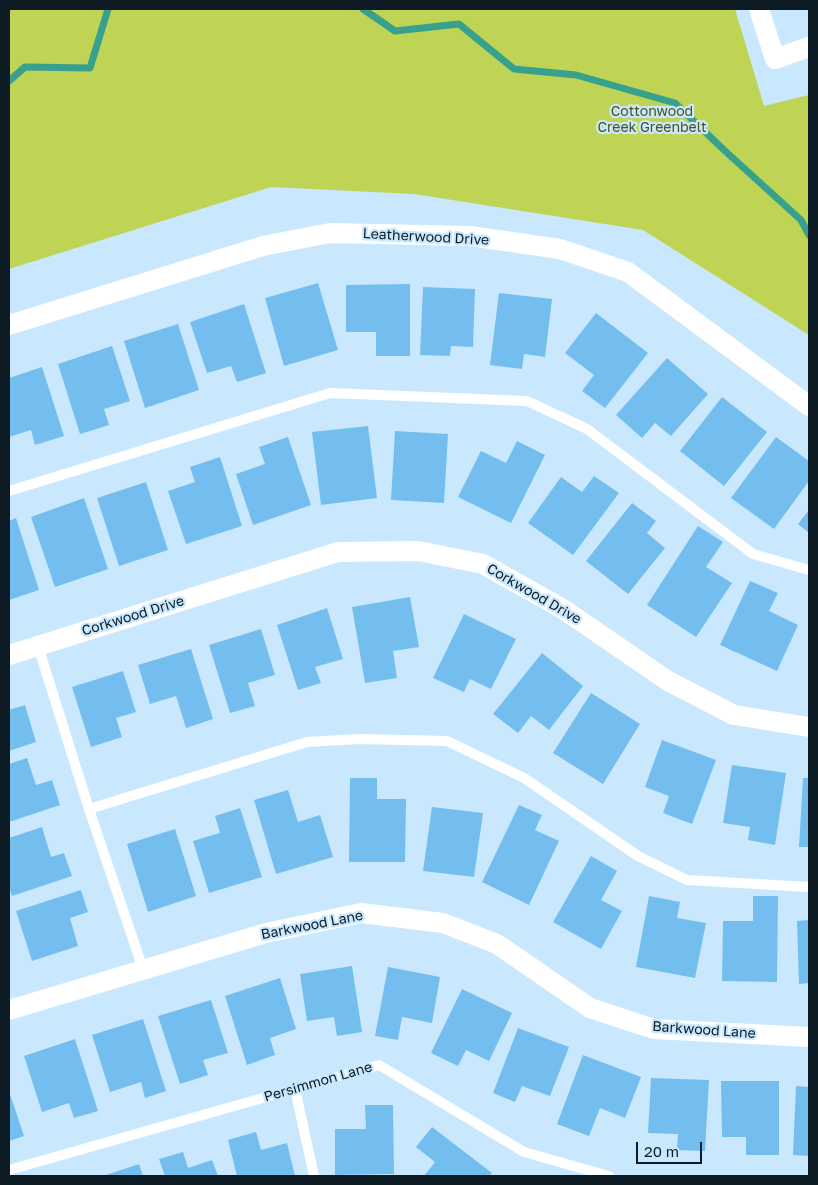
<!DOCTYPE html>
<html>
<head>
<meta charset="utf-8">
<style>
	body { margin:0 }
	#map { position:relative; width:818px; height:1185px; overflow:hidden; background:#cae8fd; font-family:"Golos Text",sans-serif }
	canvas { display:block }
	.frame { position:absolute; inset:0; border:10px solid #0d1b24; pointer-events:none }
	.scale { position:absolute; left:636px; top:1142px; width:66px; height:22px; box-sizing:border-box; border:2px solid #0d1b24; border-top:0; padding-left:6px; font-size:15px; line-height:18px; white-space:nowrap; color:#0d1b24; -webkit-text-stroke:4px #cae8fd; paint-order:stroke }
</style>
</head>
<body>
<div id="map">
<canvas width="818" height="1185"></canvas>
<div class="frame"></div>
<div class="scale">20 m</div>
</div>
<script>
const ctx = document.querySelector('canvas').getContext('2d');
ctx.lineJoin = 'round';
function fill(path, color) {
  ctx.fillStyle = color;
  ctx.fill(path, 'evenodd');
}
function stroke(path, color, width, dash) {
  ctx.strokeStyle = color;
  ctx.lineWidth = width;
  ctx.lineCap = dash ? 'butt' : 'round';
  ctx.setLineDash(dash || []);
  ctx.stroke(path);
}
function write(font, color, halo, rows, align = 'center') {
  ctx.font = font + ' "Golos Text",sans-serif';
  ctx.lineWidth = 4.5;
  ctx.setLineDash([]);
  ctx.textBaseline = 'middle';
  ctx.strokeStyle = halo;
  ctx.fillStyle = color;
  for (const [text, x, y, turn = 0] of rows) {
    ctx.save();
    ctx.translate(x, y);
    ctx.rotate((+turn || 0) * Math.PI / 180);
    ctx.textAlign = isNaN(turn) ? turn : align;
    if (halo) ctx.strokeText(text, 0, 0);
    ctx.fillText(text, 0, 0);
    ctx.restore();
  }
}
fill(new Path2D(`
	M9 9H735L764 106 809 95V335L643 230 414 194 271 187 9 269Z`), '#bfd354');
stroke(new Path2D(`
	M363 9 395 31 459 24 514 69 576 75 675 103 724 150 801 220 809 235
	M9 81 25 67 90 68 108 9`), '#37a18d', 7);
fill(new Path2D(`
	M318 283 338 350 284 366 265 298Z
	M410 284V356H376V332H346V285Z
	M423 287 475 289 473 347 451 346 450 356 420 355Z
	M499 293 552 299 545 357 524 354 522 369 490 365Z
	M244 304 266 373 237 382 231 366 207 373 190 322Z
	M596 313 648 353 605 408 582 391 594 375 565 353Z
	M178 324 199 390 145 408 124 341Z
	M112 346 130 401 104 409 109 425 80 434 58 364Z
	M667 358 708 394 671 436 655 423 642 438 616 415Z
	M42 367 64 436 35 445 31 430 9 437V378Z
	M722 397 767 432 724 486 680 451Z
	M368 426 377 498 321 505 312 432Z
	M395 431 448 434 444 503 391 500Z
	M288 437 311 505 253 525 236 474 265 464 259 447Z
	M776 437 809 461V481L774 529 731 498Z
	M517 441 545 455 511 523 458 497 481 451 506 463Z
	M220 457 242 526 186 544 168 491 195 482 190 467Z
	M594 476 619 493 573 555 528 523 561 477 582 492Z
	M146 482 168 550 119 566 97 498Z
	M84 498 108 569 55 587 31 517Z
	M632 503 656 521 647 533 665 548 628 594 586 561Z
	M809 510V533L798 524Z
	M16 518 39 590 9 600V521Z
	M698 526 723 542 706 567 732 583 696 637 647 605Z
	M750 581 778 593 769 611 798 625 777 671 720 645Z
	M410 597 419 647 393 651 397 678 365 683 352 607Z
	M327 608 343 659 315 667 321 683 298 690 277 625Z
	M464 614 516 639 491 689 470 679 464 692 433 678Z
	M261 629 275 675 248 683 255 706 230 713 209 645Z
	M191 649 213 719 186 728 176 696 150 704 138 665Z
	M542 653 583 686 549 730 531 716 518 733 493 714Z
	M123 671 136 712 116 718 122 737 91 747 72 687Z
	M591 693 640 724 603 784 553 753Z
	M25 705 36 742 9 751V710Z
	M662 740 716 760 692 824 663 813 669 796 645 787Z
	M27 758 36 785 52 780 60 805 9 822V764Z
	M732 765 786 773 775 845 748 840 750 827 723 823Z
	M350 778H377V799H406L405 862H349Z
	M803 778H809V847H799Z
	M288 790 298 822 320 815 333 857 276 874 254 800Z
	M519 805 542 815 535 830 559 841 529 905 482 882Z
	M432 807 483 813 474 877 423 871Z
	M240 808 262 877 209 893 193 841 220 833 215 816Z
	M42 827 51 857 64 853 72 876 12 896 9 887V838Z
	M175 829 196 896 148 912 127 844Z
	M591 856 617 871 601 900 622 911 601 949 553 922Z
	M81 890 88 912 70 918 78 946 32 961 16 911Z
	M649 896 680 902 677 918 706 923 695 978 636 967Z
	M753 896H778L777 982 722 981 723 921H753Z
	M809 920V983L799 984 797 921Z
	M352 966 362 1032 337 1036 334 1017 307 1021 300 974Z
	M388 967 440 977 432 1023 402 1017 398 1040 375 1036Z
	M280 978 296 1029 270 1038 275 1055 247 1065 225 996Z
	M462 989 512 1013 489 1061 466 1050 458 1066 431 1053Z
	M211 1000 228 1053 203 1060 208 1075 180 1084 158 1016Z
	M143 1019 166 1091 145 1098 141 1082 110 1092 92 1035Z
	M518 1028 569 1047 550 1096 522 1086 515 1102 493 1093Z
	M75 1039 98 1111 74 1118 69 1103 42 1112 24 1056Z
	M583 1055 641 1077 625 1118 600 1108 589 1136 557 1124Z
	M651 1078 709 1080 705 1151 677 1150 678 1134 648 1133Z
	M721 1081H779V1155H746V1137H722Z
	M796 1086 809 1087V1156L793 1155Z
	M9 1091 24 1136 9 1141Z
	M365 1105H393L394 1174 335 1175V1129H366Z
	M432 1127 492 1173 489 1176H424L435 1162 416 1147Z
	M256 1132 261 1150 287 1143 295 1176H237L228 1140Z
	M183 1152 188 1168 212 1160 218 1176H165L159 1159Z
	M139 1164 143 1176H103Z`), '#73beee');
stroke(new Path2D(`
	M9 491 330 393 527 401 587 429 753 554 809 570
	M38 646 89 809 143 969
	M89 809 307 742 359 739 447 741 524 778 638 856 687 880 809 887
	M295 1089 314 1176
	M9 1170 379 1065 524 1152 609 1176`), '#fff', 10);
stroke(new Path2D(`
	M759 9 775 59 809 47
	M9 325 263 246 330 233 470 236 560 249 628 272 809 406
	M9 655 338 552 418 551 483 564 563 609 668 681 734 715 809 727
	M9 1010 266 933 361 913 443 923 497 944 590 1008 654 1029 809 1037`), '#fff', 20);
write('14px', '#495219', '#cae8fd', [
	["Cottonwood",652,112],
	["Creek Greenbelt",652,128]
]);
write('14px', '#0d1b24', '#cae8fd', [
	["Leatherwood Drive",426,237,3],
	["Corkwood Drive",534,594,30],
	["Corkwood Drive",133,616,-17],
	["Barkwood Lane",312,925,-11],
	["Barkwood Lane",704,1030,4],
	["Persimmon Lane",318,1082,-16]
]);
</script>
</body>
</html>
